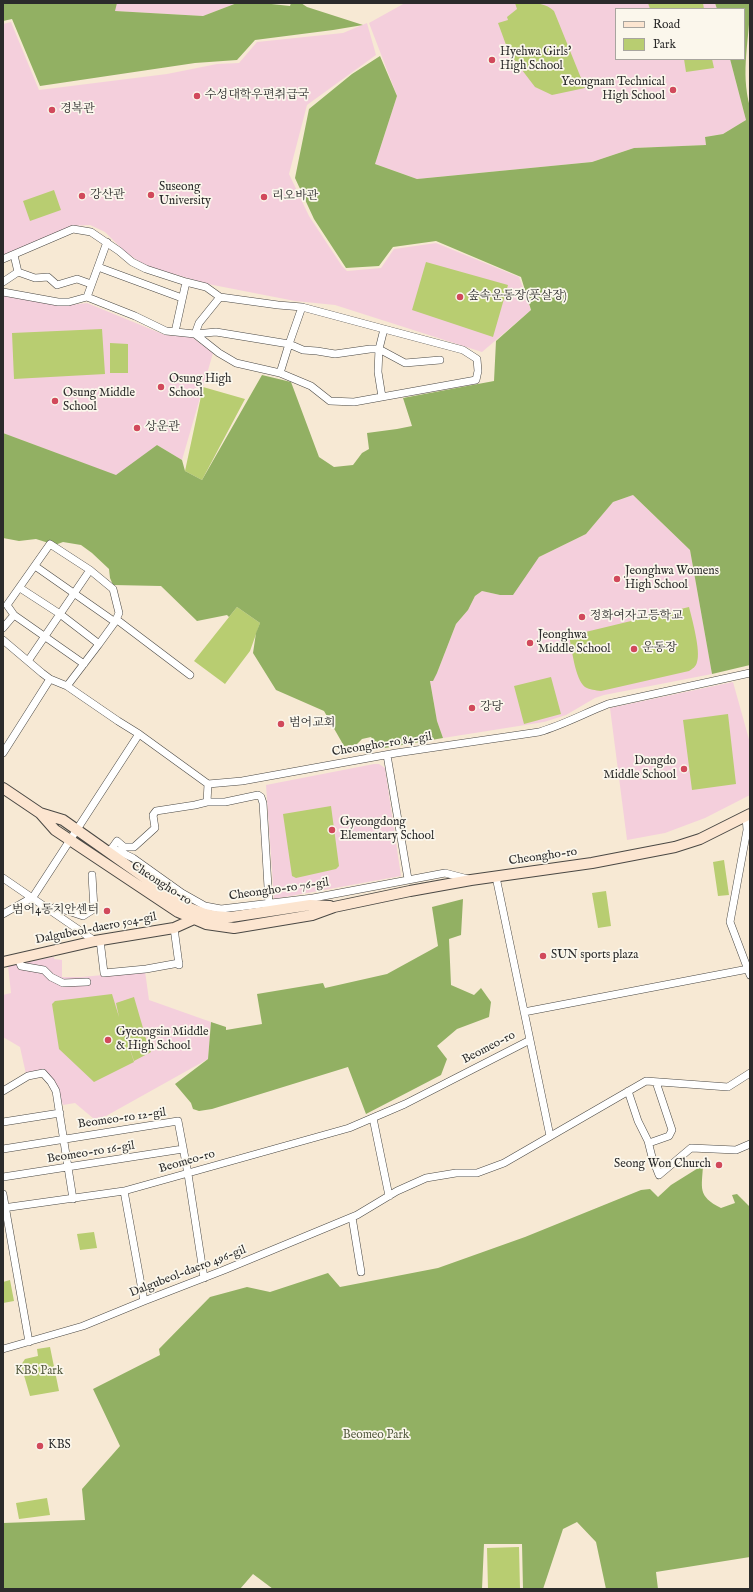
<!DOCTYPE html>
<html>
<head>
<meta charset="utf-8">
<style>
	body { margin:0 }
	#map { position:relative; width:753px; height:1592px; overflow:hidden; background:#f7e9d4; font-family:"IM FELL English",serif }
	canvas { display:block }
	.frame { position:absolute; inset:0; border:4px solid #2b2b2b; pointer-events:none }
	.legend { position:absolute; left:615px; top:8px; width:130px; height:52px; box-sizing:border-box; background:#fbf7ec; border:1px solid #a8a59f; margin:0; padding:5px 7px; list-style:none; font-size:12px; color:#2b2b2b }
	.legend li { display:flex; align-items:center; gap:8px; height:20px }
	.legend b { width:20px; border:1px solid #a8a59f }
</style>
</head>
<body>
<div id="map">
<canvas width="753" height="1592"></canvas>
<div class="frame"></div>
<ul class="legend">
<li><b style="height:5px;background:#fce5d0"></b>Road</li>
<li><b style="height:11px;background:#b8cd71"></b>Park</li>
</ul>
</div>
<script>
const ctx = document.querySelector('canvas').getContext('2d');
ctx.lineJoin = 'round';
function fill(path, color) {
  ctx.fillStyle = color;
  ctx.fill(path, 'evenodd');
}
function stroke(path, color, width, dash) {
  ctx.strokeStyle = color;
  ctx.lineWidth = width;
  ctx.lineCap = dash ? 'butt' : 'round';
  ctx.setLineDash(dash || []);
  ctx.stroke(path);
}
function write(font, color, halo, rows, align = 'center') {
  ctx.font = font + ' "IM FELL English","Noto Serif KR",serif';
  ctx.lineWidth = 3.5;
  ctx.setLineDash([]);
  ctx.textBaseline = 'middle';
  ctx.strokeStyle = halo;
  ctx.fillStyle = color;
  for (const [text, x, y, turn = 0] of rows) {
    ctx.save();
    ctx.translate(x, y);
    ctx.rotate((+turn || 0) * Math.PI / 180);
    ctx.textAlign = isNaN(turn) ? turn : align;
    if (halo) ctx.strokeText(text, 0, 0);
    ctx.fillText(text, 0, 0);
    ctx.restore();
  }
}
fill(new Path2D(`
	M117 3H237L203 16 114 11Z
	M405 3H715L717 9H616V59H730L746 120 723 134 705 137 706 145 634 148 592 162 417 179 375 164 397 96 369 23Z
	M11 22 39 90 167 74 217 64 239 63 257 42 343 33 367 23 376 55 307 105 289 174 309 216 342 266 347 271 381 268 394 249 436 243 519 277 531 310 482 352 335 305 295 301 208 284 146 266 125 252 105 232 90 225 71 226 3 256V24Z
	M3 295 70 305 87 303 165 335 192 337 213 353 182 460 157 445 117 476 3 433Z
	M633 495 690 550 712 674 604 695 595 698 566 715 544 722 443 738 437 721 430 681 437 673 456 624 468 610 475 596 482 591 500 595 539 557 586 534 613 502Z
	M733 682 750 743V795L705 818 665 833 627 840 610 708Z
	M374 764H379L385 768 401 876 274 899 266 785Z
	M54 957V959L62 960V977H82L145 971 149 1000 211 1022 208 1059 106 1116 94 1119 75 1103 63 1105 56 1085 44 1072 26 1074 20 1047 3 1037V995L11 993 8 966Z`), '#f4cfdc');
fill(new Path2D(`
	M515 3C529 3 543 1 554 11L585 88 552 95 535 87 509 53 498 23 508 20 507 17 517 9Z
	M648 3H703L704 9H650Z
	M684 59H712L714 68 686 72Z
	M54 190 61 210 30 221 23 201Z
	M426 262 508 285 493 337 412 310Z
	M102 329 105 374 14 379 12 333Z
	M110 343 128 344V373H110Z
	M203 387 245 399 202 480 185 471Z
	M237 607 260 623 250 651 225 684 194 661Z
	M689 607C692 619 701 651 697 662 696 667 692 669 689 671L601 691C595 690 590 690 585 687 575 679 572 649 569 636Z
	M551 677 561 714 524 724 514 686Z
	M728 714 736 784 692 790 683 720Z
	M331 806 339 866 336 869 296 878 292 876 283 814Z
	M724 860 729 895 718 896 713 862Z
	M606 891 611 926 598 928 592 893Z
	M112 994 119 1017 116 1003 134 997 143 1028 125 1034 134 1062 94 1082 59 1049 52 1004 55 1001Z
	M143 1031 151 1052 134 1061 126 1037Z
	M94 1232 97 1248 80 1250 77 1234Z
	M10 1280 14 1301 3 1303V1282Z
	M50 1347 59 1391 30 1396 21 1365 25 1359 38 1356 37 1349Z
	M47 1498 50 1515 19 1519 16 1503Z
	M519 1547 520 1589H488L487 1548Z`), '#b8cd71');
fill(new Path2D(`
	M3 3H117L115 11 203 16 237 3H262L290 6 291 3H301L307 7 363 25 333 30 255 40 237 60 195 63 40 86 12 19 3 21Z
	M715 3H750C750 39 740 71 750 107V665L712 674 690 550 633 495 613 502 586 534 539 557 513 595H500L482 591 475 596 468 610 456 624 437 673 433 681H430L437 721 443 738 379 749 371 737 362 739 356 745 344 746 324 711 276 690 253 653 256 633 260 623 237 607 229 617 227 615 197 621 161 586 113 585 110 578 109 569 92 553 81 545 63 542 55 545 36 539 19 541 3 538V433L116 475 157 445 182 460 185 471 202 480 262 375 291 382 319 457 334 467 353 465 362 453 369 449 367 433 397 429 412 426 403 398 494 381 496 341 531 310 521 277 436 241 393 247 379 266 346 268 314 219 295 178 309 109 352 74 380 56 397 96 375 164 417 179 592 162 634 148 706 145 705 137 723 134 746 120 730 59H744V9H717Z
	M463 899 461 935 449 939 451 985 474 995 481 988 491 1002 489 1017 457 1029 437 1046 447 1059 441 1075 366 1114 348 1067 212 1109 199 1111 193 1109 191 1103 175 1084 208 1059 211 1022 226 1027V1030L262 1024 257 994 323 983 325 988 387 974 438 946 432 907Z
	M703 1165C702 1188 697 1196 721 1208L735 1203 732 1195 737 1194 750 1207V1557L656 1572 658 1589H606L596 1542 577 1522 563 1529 543 1589H523L522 1544H484L482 1589H273L253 1574 240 1589H3V1523L85 1520 82 1489 120 1446 93 1389 160 1355 159 1349 210 1297 247 1287 270 1292 328 1273 340 1287 438 1268 525 1237 641 1190 650 1189 658 1197 671 1185Z`), '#92b063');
const street = new Path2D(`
	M14 255 18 272
	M3 259 73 229 91 232 119 251 132 262 146 269 186 282
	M98 267 182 298
	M3 282 18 272 35 278 48 277 57 285 77 279 91 284
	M3 292 58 302H69L87 297 135 316 166 331 195 334 219 353 236 363 280 373 311 386 330 401 354 402 476 380 478 371 477 359 463 350 384 329 379 349H370L335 354 317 351 303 350 289 344 280 373
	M87 297 107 242
	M302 307 384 329
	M175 332 186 282 206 287 220 297 278 305 302 307 289 344 216 332 195 334 199 323 220 297
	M382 397 378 372 379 349 405 363 440 360
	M35 566 115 622
	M20 588 60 614 99 644
	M116 619 190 675
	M3 628 14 615
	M3 640 42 673 50 679 67 686 118 721 139 734 208 784 242 781 396 753 539 732C563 725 585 713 608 704L750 673
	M28 661 90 570
	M67 686 99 644 115 622 119 613 113 589 90 570 50 544 7 605 14 615 84 664
	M3 753 50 679
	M387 755 408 879
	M207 802 208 784
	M746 816 747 830 730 922 750 975
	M112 848 117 841 124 847H134L155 828 153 815 156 811 195 805 207 802H225L258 795 261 797 263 803 269 904
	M108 852 112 848 133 858 182 893 205 906 221 909 313 898 445 873 468 879
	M3 878 95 941
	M49 910 56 907 83 916 94 909 92 875
	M3 914 33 897 139 734
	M174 928 179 965
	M100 940 104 973 146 969 179 963
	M18 958 21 966 44 970 51 977 63 983 87 982
	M524 1012 748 969
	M530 1040 550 1136
	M3 1091 28 1076 43 1073 51 1082 56 1091 73 1199
	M628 1091 638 1121 648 1141 652 1157 659 1175 691 1148 736 1150 750 1144
	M373 1118 389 1196
	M3 1122 60 1113
	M649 1143 669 1136 672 1130 656 1082
	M3 1149 178 1121 188 1174 204 1278
	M3 1177 183 1149
	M124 1191 144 1301
	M3 1194 29 1342
	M3 1208 124 1191 349 1128 405 1104 530 1040 496 877
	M352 1217 361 1272
	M3 1349 83 1326 144 1301 224 1270 357 1215 397 1191 426 1178 456 1173H477L504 1163 646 1081 728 1087 750 1073`);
const secondary = new Path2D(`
	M3 788 40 813 63 820 179 902C195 912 212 918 231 917L310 905 330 906
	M40 813 55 830 178 912 206 924 234 928 312 915 334 907 410 891 471 880 592 863 675 847 700 839 750 814
	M3 962 95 941 174 928 194 919`);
stroke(street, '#4a4844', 8);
stroke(secondary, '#4a4844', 12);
stroke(street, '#fff', 7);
stroke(secondary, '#fce5d0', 10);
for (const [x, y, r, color] of [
	[492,60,4,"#d1495b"],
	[673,90,4,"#d1495b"],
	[197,96,4,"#d1495b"],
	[52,110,4,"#d1495b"],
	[151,195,4,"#d1495b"],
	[82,196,4,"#d1495b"],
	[264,197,4,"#d1495b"],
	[460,297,4,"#d1495b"],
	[161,387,4,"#d1495b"],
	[55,401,4,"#d1495b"],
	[137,428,4,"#d1495b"],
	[617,579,4,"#d1495b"],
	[582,617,4,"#d1495b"],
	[530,643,4,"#d1495b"],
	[634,649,4,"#d1495b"],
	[472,708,4,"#d1495b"],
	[281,724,4,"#d1495b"],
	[684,769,4,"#d1495b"],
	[332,830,4,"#d1495b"],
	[107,911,4,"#d1495b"],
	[543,956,4,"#d1495b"],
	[108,1040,4,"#d1495b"],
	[719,1165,4,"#d1495b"],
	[40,1446,4,"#d1495b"]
]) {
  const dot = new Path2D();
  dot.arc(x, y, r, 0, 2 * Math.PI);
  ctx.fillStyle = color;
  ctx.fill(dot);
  stroke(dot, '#fbf7ec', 1.5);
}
write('12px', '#2b2b2b', '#fbf7ec', [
	["Hyehwa Girls'",500,53],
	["High School",500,67],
	["Yeongnam Technical",665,83,"right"],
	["High School",665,97,"right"],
	["수성대학우편취급국",205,96],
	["경복관",60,110],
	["Suseong",159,188],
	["University",159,202],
	["강산관",90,196],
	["리오바관",272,197],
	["숲속운동장(풋살장)",468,297],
	["Osung High",169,380],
	["School",169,394],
	["Osung Middle",63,394],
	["School",63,408],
	["상운관",145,428],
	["Jeonghwa Womens",625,572],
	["High School",625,586],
	["정화여자고등학교",590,617],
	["Jeonghwa",538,636],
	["Middle School",538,650],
	["운동장",642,649],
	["강당",480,708],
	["범어교회",289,724],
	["Dongdo",676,762,"right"],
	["Middle School",676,776,"right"],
	["Gyeongdong",340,823],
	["Elementary School",340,837],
	["범어4동치안센터",99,911,"right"],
	["SUN sports plaza",551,956],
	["Gyeongsin Middle",116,1033],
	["& High School",116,1047],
	["Seong Won Church",711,1165,"right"],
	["KBS",48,1446]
], 'left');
write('12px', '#2b2b2b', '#fbf7ec', [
	["Cheongho-ro 84-gil",382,745,-9],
	["Cheongho-ro",543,857,-8],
	["Cheongho-ro",161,884,33],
	["Cheongho-ro 76-gil",279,890,-8],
	["Dalgubeol-daero 504-gil",96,929,-11],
	["Beomeo-ro",489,1048,-27],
	["Beomeo-ro 12-gil",122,1119,-8],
	["Beomeo-ro 16-gil",91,1153,-9],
	["Beomeo-ro",187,1162,-16],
	["Dalgubeol-daero 496-gil",188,1272,-21]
]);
write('12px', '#555c40', '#fbf7ec', [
	["KBS Park",39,1372],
	["Beomeo Park",376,1436]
]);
</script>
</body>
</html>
